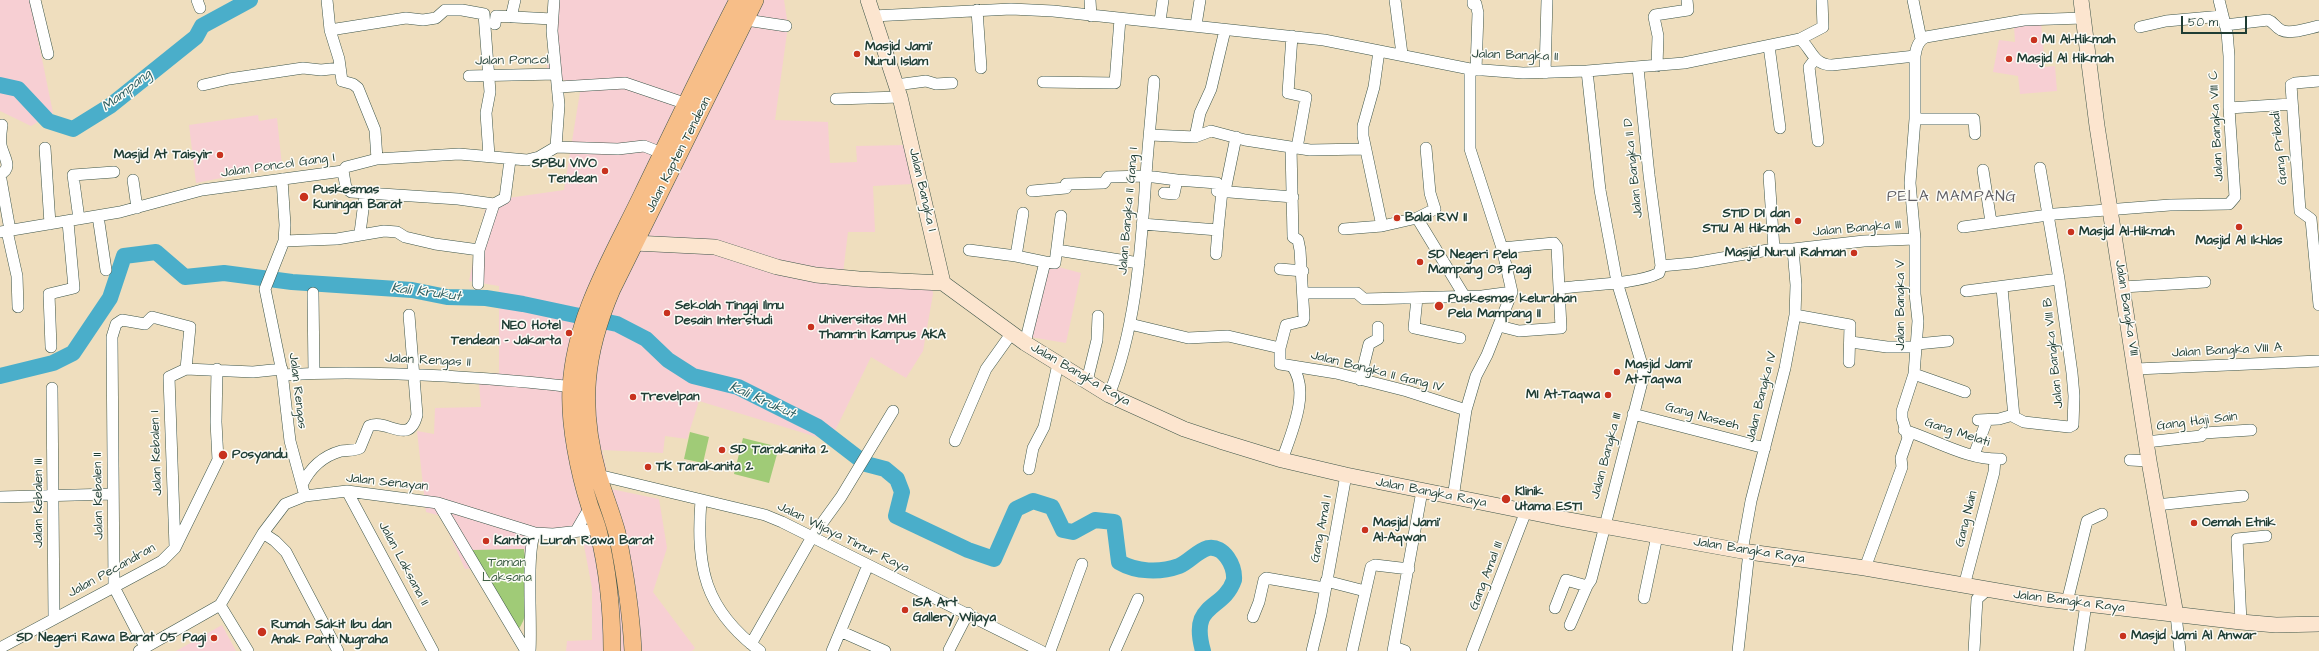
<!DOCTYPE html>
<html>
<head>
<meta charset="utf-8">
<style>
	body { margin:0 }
	#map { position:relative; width:2319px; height:651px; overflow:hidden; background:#efdebe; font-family:"Architects Daughter",sans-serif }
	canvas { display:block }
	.scale { position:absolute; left:2181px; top:16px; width:66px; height:18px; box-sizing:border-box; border:2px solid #1f3d34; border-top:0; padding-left:5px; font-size:12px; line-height:14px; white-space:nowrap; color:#1f3d34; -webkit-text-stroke:3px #fdfcf7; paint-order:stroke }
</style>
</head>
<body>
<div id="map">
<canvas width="2319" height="651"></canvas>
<div class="scale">50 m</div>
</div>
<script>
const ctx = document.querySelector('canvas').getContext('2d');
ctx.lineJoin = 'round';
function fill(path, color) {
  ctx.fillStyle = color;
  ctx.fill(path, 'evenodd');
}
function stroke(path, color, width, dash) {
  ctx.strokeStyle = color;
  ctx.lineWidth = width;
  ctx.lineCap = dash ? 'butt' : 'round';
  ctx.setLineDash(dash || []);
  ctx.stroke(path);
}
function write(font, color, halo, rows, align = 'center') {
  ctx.font = font + ' "Architects Daughter",sans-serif';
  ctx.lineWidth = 3;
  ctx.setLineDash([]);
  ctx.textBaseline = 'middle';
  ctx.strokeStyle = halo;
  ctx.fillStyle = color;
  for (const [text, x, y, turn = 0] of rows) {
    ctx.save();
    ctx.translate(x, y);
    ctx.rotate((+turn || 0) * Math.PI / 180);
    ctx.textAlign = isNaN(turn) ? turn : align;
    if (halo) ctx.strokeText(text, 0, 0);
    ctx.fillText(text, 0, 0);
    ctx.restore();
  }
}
fill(new Path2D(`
	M0 0H30L53 113 31 126 0 111Z
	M550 0H784L788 26 775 120 828 122 830 163 857 162 856 146 907 145 913 184 873 186 875 232H848L843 273 931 277 933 294 923 351 906 378 871 357 830 441 699 401 687 439 665 436 663 453 602 450 611 489 659 499 667 548 653 592 695 648 692 651H566L567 641 592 640V588L582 535 538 540 525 565 465 569 441 516 426 512 417 431 434 434 435 408 481 407 478 373H499V286L469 281 487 201 564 190 581 86 547 74Z
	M2041 22 2045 67 2055 66 2057 91 2020 94 2018 76 1993 72 1999 40 2015 42 2014 25Z
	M258 115 259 121 277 118 282 166 196 183 189 125Z
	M1047 264 1081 273 1066 343 1030 337Z
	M222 625 236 651H176Z`), '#f7cfd3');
fill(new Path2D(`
	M690 432 709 437 703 463 684 459Z
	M743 438 779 447 769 483 734 474Z
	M524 549C527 574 534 609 518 630L472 550Z`), '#a0cb77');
stroke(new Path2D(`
	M0 85 18 89 48 121 73 129 110 106 196 37 202 26 250 0
	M0 376 53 363 73 353 110 298 124 256 156 252 185 277 224 273 292 282 412 290 447 297 486 298 523 304 617 324 646 339 668 360 693 376 738 387 818 427 866 464 885 469 897 479 902 492 896 516 968 550 994 559 1016 509 1033 501 1052 507 1063 530 1073 532 1095 520 1114 522 1119 562C1136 572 1160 573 1179 566 1189 562 1197 551 1208 548 1224 545 1235 566 1234 580 1223 612 1189 601 1203 651`), '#4aaeca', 16);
const street = new Path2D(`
	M35 0 48 54
	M197 0 200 8
	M327 0 330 30 339 59 342 81 353 84 358 88 375 130 377 159
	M554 0 552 31 559 105 556 147
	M1090 0 1091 16
	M1395 0 1402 54
	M1473 0V4H1476L1478 13 1476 70
	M1913 0 1921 39
	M977 10 981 68
	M873 16 1011 9 1053 11 1324 40 1470 69 1523 73 1587 71 1684 63 1800 39C1812 49 1813 65 1832 65L1915 56C1916 48 1918 40 1926 37L2024 20 2083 18
	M511 17 515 0
	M746 20 786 26
	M1160 21 1163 0
	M495 24 496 16 552 19
	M1196 25 1200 0
	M2225 25 2268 20C2274 22 2275 27 2281 30 2290 35 2309 28 2319 26
	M2140 27 2166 21 2222 16
	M330 30 406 18 423 20 436 18 445 10H462L484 14 490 92 486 113 489 156
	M1292 36 1288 93 1306 97 1297 148
	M1800 39 1823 27 1822 0
	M1769 46 1780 128
	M1815 59 1809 67 1818 141
	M1657 66 1658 36 1654 17 1655 15 1688 10 1687 0
	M1545 73 1547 0
	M469 76 556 74
	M2319 81 2295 83 2291 85 2300 211 2311 219 2319 305
	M1043 82 1115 83 1120 19
	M203 85 229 79 303 68 321 70 340 68
	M896 85 926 81 936 84 952 83
	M559 87 625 83 687 104
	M836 99 900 97
	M2229 108 2291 104
	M1915 119H1974L1975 134
	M2 125C1 132 0 139 1 145 3 156 14 168 0 174L10 230
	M1150 135 1195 137 1211 131 1245 140 1310 150 1364 149
	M1195 137 1200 113 1211 89 1225 30
	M556 147 618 149 644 146 662 153
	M1291 147 1293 237 1298 240 1300 250 1304 318 1303 321 1286 325 1280 348V364L1336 373 1407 391 1466 410
	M45 148 50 224
	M1983 170 1991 222
	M343 171 346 188 351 192 458 199 494 204 505 198 510 160
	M1769 176 1774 249
	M282 179 285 225 284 241 265 289 282 372 290 441 305 496
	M133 180 137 208
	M1032 191 1066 188V184L1104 183 1108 177 1146 176 1177 180
	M1225 191 1236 137
	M1164 193 1174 194 1177 180 1217 183V191L1293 197
	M1023 213 1016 256 1045 262 1025 343
	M98 216 106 270
	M1417 218 1465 297
	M79 219 73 175 114 172
	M1142 224 1218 230 1216 254
	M1382 226 1417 218 1435 209 1430 193 1426 148
	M1963 227 2055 214 2170 205 2229 204 2235 197 2229 108V56L2227 32 2219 0
	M1344 229 1382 226 1363 136V126L1374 87 1379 51
	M1218 230 1222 191
	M7 231 17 276 18 307
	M0 232 120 212 202 190 343 171 346 167 377 159 459 154 527 160 539 157 556 147
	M360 233 365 194
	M284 241 337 239 384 231 397 232 405 237 435 244 479 250
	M969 250 1016 256
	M1057 250 1139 263
	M1045 262 1055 263 1061 216
	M1661 266 1693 263 1774 249H1793L1864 241 1915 239
	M1280 269 1303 271
	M478 284 479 250 494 204
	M2123 287 2205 282
	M1561 288C1586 285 1638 284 1659 273L1661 266 1649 175 1638 68
	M2002 288 2014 417 2024 422 2069 427 2073 425 2074 396 2072 373 2059 279 2040 168
	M1966 291 2059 279
	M313 293 314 373
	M1304 293H1357L1364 299 1482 296 1512 292
	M1417 298 1414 328 1460 338
	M1795 315 1850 325 1849 362
	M1130 324 1188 338 1228 336 1280 348
	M1499 326 1519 331 1561 328 1557 247 1554 243 1502 248
	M1851 342 1887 347H1916
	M1917 344 1948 341
	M51 347 49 294 74 288 68 222
	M2136 369 2319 361
	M1914 374 1965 392
	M283 375C337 371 390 373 444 376 486 379 529 381 571 387
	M1360 380 1369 344 1378 339V327
	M1087 381 1097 340 1098 316
	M52 388 54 618
	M1109 395C1135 330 1140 259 1145 191 1147 154 1151 118 1154 81
	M1633 414 1765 448
	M1978 420 1999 419 2013 415
	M1904 430C1936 440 1967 460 2001 459
	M955 441 986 369 1011 334
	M2146 442 2201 436 2204 433 2251 430
	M1974 455 1987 420
	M1282 460C1291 434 1311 391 1292 366
	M2130 460 2149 461
	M1029 469 1033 448 1044 427 1058 364
	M598 475 765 515 782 522 1041 651
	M302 485C310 468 323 456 341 451 347 450 354 451 360 448L369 426C387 418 409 447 417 415L409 315
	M347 491 433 651
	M0 497 113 494
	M1453 498 1466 410 1476 376 1487 355 1512 292 1502 248 1470 149V69
	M701 500C696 567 704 609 760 651
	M438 503 526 651
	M2156 505 2243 496
	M576 531 590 507
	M263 533 275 541 286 552 338 651
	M175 547 169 377 186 369 253 372 282 369
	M1742 551 1751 501 1785 368 1795 315 1796 285 1793 249
	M1865 568 1902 467 1901 458 1908 438 1902 418V411L1914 374 1918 321 1915 294V239L1910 183 1915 119V56
	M1326 581 1365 591
	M1964 586 1994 472 1995 459
	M1644 598 1657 536
	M2067 602 2087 521 2102 514
	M220 605 248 651
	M1555 608 1566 580 1587 586 1591 580 1643 378V368L1617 282 1600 190 1587 71
	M2176 615 2180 651
	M1253 617 1259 602 1264 580 1266 578 1324 588
	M2241 622 2237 539 2266 536
	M1570 625 1587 586
	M842 632 885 651
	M751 644 812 537 841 497 893 411
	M145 647 114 587 112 337 116 324 122 320 145 324 152 317 190 327 186 369
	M1394 647 1405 651
	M0 648 140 573 162 561 175 548 218 460 216 422 217 369
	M949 650 968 613
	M139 651 220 605 263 533 285 504 305 496 347 491 438 503 535 533 553 534 598 529
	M530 651C532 624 526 551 535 533
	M832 651 868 565
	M1050 651 1082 564
	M1115 651 1138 599
	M1312 651 1321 614 1346 475
	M1352 651 1371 567 1375 565 1409 569
	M1393 651 1422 491
	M1472 651 1526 511
	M1738 651 1749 552
	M1974 651 1977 599 1986 591
	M2079 651 2086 604`);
const secondary = new Path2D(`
	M868 0 900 97 943 283
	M2081 0 2097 126 2149 461 2176 615
	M634 243 715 247 777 267 816 275 859 279 943 283 1025 343 1109 395 1184 429 1220 441 1282 460 1346 475 1564 519 1742 551 1865 568 2044 599 2241 622 2276 625 2319 624`);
const primary = new Path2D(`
	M612 651C612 611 608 570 598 530 596 523 593 515 590 507 579 473 569 424 571 388 575 316 613 256 643 193 674 129 705 64 738 0
	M633 651C631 612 625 572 617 533 612 514 604 495 598 475 579 407 584 354 612 289L755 0`);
stroke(street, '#3e5549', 12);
stroke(secondary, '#3e5549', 16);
stroke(primary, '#3e5549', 18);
stroke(street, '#fff', 11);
stroke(secondary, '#fce5cf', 15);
stroke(primary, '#f7be88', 17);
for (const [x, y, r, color] of [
	[2034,40,4,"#c8321e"],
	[857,54,4,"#c8321e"],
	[2009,59,4,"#c8321e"],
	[220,155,4,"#c8321e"],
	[605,171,4,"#c8321e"],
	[304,197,5,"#c8321e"],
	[1397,218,4,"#c8321e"],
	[1798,221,4,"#c8321e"],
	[2239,227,4,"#c8321e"],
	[2071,232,4,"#c8321e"],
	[1854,253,4,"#c8321e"],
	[1420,262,4,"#c8321e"],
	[1439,306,5,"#c8321e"],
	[667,313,4,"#c8321e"],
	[811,327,4,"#c8321e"],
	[569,333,4,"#c8321e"],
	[1617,372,4,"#c8321e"],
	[1608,395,4,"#c8321e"],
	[633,397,4,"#c8321e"],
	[722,450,4,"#c8321e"],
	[223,455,5,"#c8321e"],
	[648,467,4,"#c8321e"],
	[1506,499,5,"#c8321e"],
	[2194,523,4,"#c8321e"],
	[1365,530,4,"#c8321e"],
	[486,541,4,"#c8321e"],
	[905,610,4,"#c8321e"],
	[262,632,5,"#c8321e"],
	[2123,636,4,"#c8321e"],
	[214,638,4,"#c8321e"]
]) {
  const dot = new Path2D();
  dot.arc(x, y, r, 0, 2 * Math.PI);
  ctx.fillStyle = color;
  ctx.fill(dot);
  stroke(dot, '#fdfcf7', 1.5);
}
write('bold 13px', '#1f3d34', '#fdfcf7', [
	["MI Al-Hikmah",2042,40],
	["Masjid Jami'",865,47],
	["Nurul Islam",865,62],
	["Masjid Al Hikmah",2017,59],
	["Masjid At Taisyir",212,155,"right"],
	["SPBU VIVO",597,164,"right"],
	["Tendean",597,179,"right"],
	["Puskesmas",313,190],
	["Kuningan Barat",313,205],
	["STID DI dan",1790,214,"right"],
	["STIU Al Hikmah",1790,229,"right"],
	["Balai RW II",1405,218],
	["Masjid Al-Hikmah",2079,232],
	["Masjid Al Ikhlas",2239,241,"center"],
	["Masjid Nurul Rahman",1846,253,"right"],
	["SD Negeri Pela",1428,255],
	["Mampang 03 Pagi",1428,270],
	["Puskesmas kelurahan",1448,299],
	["Pela Mampang II",1448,314],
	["Sekolah Tinggi Ilmu",675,306],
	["Desain Interstudi",675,321],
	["Universitas MH",819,320],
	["Thamrin Kampus AKA",819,335],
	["NEO Hotel",561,326,"right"],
	["Tendean - Jakarta",561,341,"right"],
	["Masjid Jami'",1625,365],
	["At-Taqwa",1625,380],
	["MI At-Taqwa",1600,395,"right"],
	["Trevelpan",641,397],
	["SD Tarakanita 2",730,450],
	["Posyandu",232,455],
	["TK Tarakanita 2",656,467],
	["Klinik",1515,492],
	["Utama ESTI",1515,507],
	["Masjid Jami'",1373,523],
	["Al-Aqwan",1373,538],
	["Oemah Etnik",2202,523],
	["Kantor Lurah Rawa Barat",494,541],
	["ISA Art",913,603],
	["Gallery Wijaya",913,618],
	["Rumah Sakit Ibu dan",271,625],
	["Anak Panti Nugraha",271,640],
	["Masjid Jami Al Anwar",2131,636],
	["SD Negeri Rawa Barat 05 Pagi",206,638,"right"]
], 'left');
write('13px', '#1f3d34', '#fdfcf7', [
	["Jalan Bangka II",1515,56,2],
	["Jalan Poncol",512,61,-1],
	["Jalan Bangka VIII C",2217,126,-93],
	["Gang Pribadi",2280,148,-96],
	["Jalan Kapten Tendean",679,155,-63],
	["Jalan Poncol Gang I",278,166,-8],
	["Jalan Bangka II D",1634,168,-96],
	["Jalan Bangka I",922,190,77],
	["Jalan Bangka II Gang I",1129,211,-85],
	["Jalan Bangka III",1857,229,-5],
	["Jalan Bangka V",1901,305,-90],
	["Jalan Bangka VIII",2126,308,81],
	["Jalan Bangka VIII A",2227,351,-3],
	["Jalan Bangka VIII B",2054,353,-96],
	["Jalan Rengas II",428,361,3],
	["Jalan Bangka II Gang IV",1377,372,14],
	["Jalan Bangka Raya",1080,375,30],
	["Jalan Rengas",297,391,83],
	["Jalan Bangka IV",1762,397,-76],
	["Gang Naseeh",1702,417,15],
	["Gang Haji Sain",2197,422,-7],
	["Gang Melati",1957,433,18],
	["Jalan Kebalen I",157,453,-92],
	["Jalan Bangka III",1607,456,-75],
	["Jalan Senayan",387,483,6],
	["Jalan Bangka Raya",1431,493,11],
	["Jalan Kebalen II",99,496,-91],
	["Jalan Kebalen III",39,503,-90],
	["Gang Nain",1967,519,-76],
	["Gang Amal I",1322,529,-79],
	["Jalan Wijaya Timur Raya",843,538,26],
	["Jalan Bangka Raya",1749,551,9],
	["Jalan Laksana II",403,564,62],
	["Jalan Pecandran",112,571,-29],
	["Gang Amal III",1487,576,-69],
	["Jalan Bangka Raya",2069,602,7]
]);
write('13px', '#3f6045', '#fdfcf7', [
	["Taman",507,563],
	["Laksana",507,578]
]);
write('italic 14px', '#2c5f61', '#fdfcf7', [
	["Mampang",127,91,-38],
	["Kali Krukut",426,293,7],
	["Kali Krukut",762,401,24]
]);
ctx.letterSpacing = '1px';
write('15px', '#605f65', '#fdfcf7', [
	["PELA MAMPANG",1952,198]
]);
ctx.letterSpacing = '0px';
</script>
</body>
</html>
